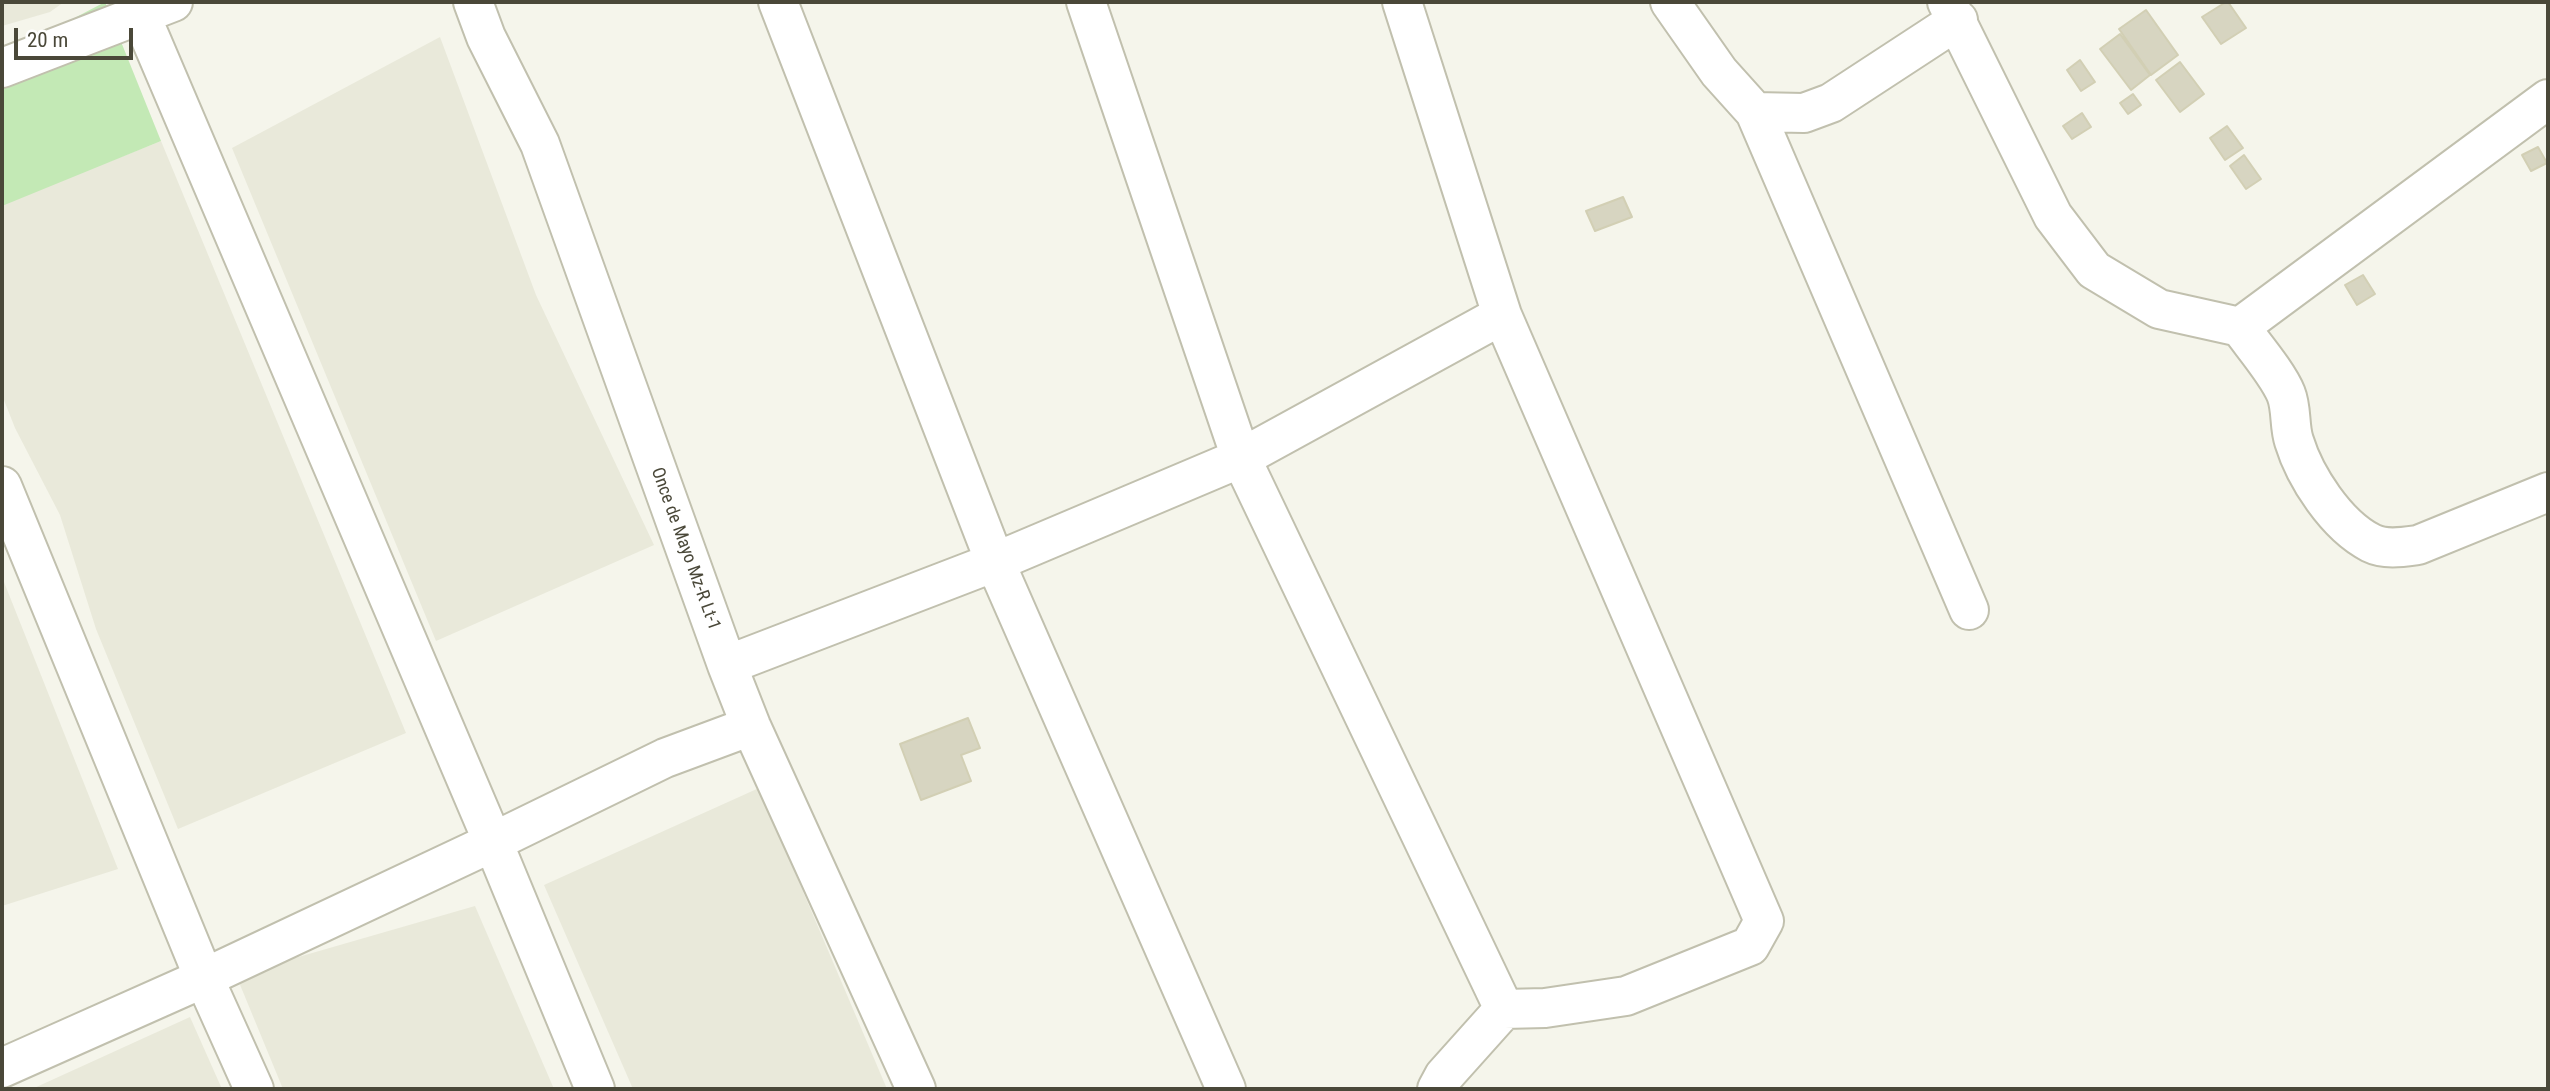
<!DOCTYPE html>
<html>
<head>
<meta charset="utf-8">
<style>
	body { margin:0 }
	#map { position:relative; width:2550px; height:1091px; overflow:hidden; background:#f5f5eb; font-family:"Roboto Condensed",sans-serif }
	canvas { display:block }
	.frame { position:absolute; inset:0; border:4px solid #4a4839; pointer-events:none }
	.scale { position:absolute; left:14px; top:28px; width:119px; height:32px; box-sizing:border-box; border:4px solid #4a4839; border-top:0; padding-left:9px; font-size:21px; line-height:24px; white-space:nowrap; color:#4a4839; -webkit-text-stroke:5px #fff; paint-order:stroke }
</style>
</head>
<body>
<div id="map">
<canvas width="2550" height="1091"></canvas>
<div class="frame"></div>
<div class="scale">20 m</div>
</div>
<script>
const ctx = document.querySelector('canvas').getContext('2d');
ctx.lineJoin = 'round';
function fill(path, color) {
  ctx.fillStyle = color;
  ctx.fill(path, 'evenodd');
}
function stroke(path, color, width, dash) {
  ctx.strokeStyle = color;
  ctx.lineWidth = width;
  ctx.lineCap = dash ? 'butt' : 'round';
  ctx.setLineDash(dash || []);
  ctx.stroke(path);
}
function write(font, color, halo, rows, align = 'center') {
  ctx.font = font + ' "Roboto Condensed",sans-serif';
  ctx.lineWidth = 5;
  ctx.setLineDash([]);
  ctx.textBaseline = 'middle';
  ctx.strokeStyle = halo;
  ctx.fillStyle = color;
  for (const [text, x, y, turn = 0] of rows) {
    ctx.save();
    ctx.translate(x, y);
    ctx.rotate((+turn || 0) * Math.PI / 180);
    ctx.textAlign = isNaN(turn) ? turn : align;
    if (halo) ctx.strokeText(text, 0, 0);
    ctx.fillText(text, 0, 0);
    ctx.restore();
  }
}
fill(new Path2D(`
	M2 2H64L50 12 2 26Z
	M440 37 536 295 654 545 436 641 232 148Z
	M161 141 406 733 178 829 96 629 60 515 15 428 2 395V204Z
	M2 577 118 869 2 906Z
	M759 788 887 1089H633L544 885Z
	M475 906 554 1089H283L236 975Z
	M190 1017 222 1089H32Z`), '#e9e9da');
fill(new Path2D(`
	M105 2 161 141 2 206V56Z`), '#c3e9b5');
const building = new Path2D(`
	M2226 2H2228L2246 28 2221 44 2202 17Z
	M2146 10 2178 55 2151 75 2119 29Z
	M2120 34 2150 75 2131 90 2100 49Z
	M2080 60 2095 82 2081 91 2067 70Z
	M2180 62 2204 94 2180 112 2156 80Z
	M2133 94 2141 105 2128 114 2120 103Z
	M2082 113 2091 127 2072 139 2063 126Z
	M2227 126 2243 148 2225 160 2210 138Z
	M2538 147 2547 163 2531 171 2522 155Z
	M2244 155 2261 179 2246 189 2230 166Z
	M1623 197 1632 217 1595 231 1586 211Z
	M2363 275 2375 294 2357 305 2345 285Z
	M968 718 980 748 961 755 971 781 921 800 900 744Z`);
fill(building, '#d7d5c1');
stroke(building, '#d2cfb4', 2);
const minor = new Path2D(`
	M135 2 493 842 595 1089
	M473 2 486 37 540 144 727 665 751 726 916 1089
	M778 2 995 562 1226 1089
	M1086 2 1241 458 1504 1009
	M1402 2 1502 315 1764 921 1750 946 1626 996 1545 1008 1504 1009 1444 1076 1437 1089
	M1670 2 1719 72 1755 112 1804 113 1831 103 1958 20
	M1947 2 2053 216 2094 270 2159 309 2240 327C2253 345 2278 374 2286 394 2292 409 2289 426 2294 441 2305 477 2336 525 2371 543 2385 550 2403 547 2418 545L2548 492
	M2 68 173 2
	M1755 112 1969 610
	M2240 327 2548 99
	M2 486 204 978 254 1089
	M727 665 995 562 1241 458 1502 315
	M2 1068 204 978 493 842 665 758 751 726`);
stroke(minor, '#c1c0ae', 42);
stroke(minor, '#fff', 38);
write('18px', '#4a4839', '#fff', [
	["Once de Mayo Mz-R Lt-1",685,549,70]
]);
</script>
</body>
</html>
